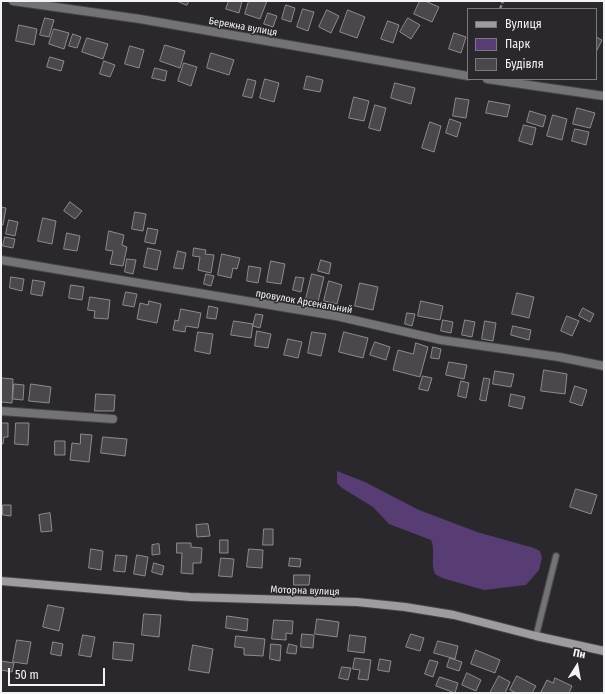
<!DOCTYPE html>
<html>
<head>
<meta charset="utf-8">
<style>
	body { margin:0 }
	#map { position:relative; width:605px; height:694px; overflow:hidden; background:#2a282c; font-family:"Fira Sans Condensed",sans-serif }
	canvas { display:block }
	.frame { position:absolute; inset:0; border:2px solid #f3f2f5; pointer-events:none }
	.legend { position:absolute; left:467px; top:8px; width:130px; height:72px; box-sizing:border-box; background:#2a282c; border:1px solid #7a797c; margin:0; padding:5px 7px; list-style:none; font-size:12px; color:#f3f2f5 }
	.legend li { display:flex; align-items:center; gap:8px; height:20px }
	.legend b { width:20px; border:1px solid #7a797c }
	.north { position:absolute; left:557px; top:646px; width:40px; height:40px; -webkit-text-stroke:3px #2a282c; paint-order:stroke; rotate:11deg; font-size:11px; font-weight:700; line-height:16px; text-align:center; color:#f3f2f5 }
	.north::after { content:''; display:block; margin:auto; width:14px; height:18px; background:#f3f2f5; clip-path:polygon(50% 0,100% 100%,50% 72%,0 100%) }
	.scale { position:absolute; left:8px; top:668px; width:97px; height:18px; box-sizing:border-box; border:2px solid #f3f2f5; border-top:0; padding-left:5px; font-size:12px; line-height:14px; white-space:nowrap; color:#f3f2f5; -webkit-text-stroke:3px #2a282c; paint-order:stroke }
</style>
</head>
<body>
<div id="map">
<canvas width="605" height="694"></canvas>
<div class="frame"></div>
<ul class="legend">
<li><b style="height:5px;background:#9e9ca0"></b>Вулиця</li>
<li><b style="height:11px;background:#573d73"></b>Парк</li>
<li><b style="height:11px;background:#4a484d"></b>Будівля</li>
</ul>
<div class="north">Пн</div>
<div class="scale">50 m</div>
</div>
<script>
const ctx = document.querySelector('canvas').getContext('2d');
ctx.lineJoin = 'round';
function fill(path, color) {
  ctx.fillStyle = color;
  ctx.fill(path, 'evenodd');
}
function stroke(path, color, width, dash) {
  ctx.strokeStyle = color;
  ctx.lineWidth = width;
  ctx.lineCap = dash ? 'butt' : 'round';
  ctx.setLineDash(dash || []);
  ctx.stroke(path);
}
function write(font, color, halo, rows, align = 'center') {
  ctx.font = font + ' "Fira Sans Condensed",sans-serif';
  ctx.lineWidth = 3;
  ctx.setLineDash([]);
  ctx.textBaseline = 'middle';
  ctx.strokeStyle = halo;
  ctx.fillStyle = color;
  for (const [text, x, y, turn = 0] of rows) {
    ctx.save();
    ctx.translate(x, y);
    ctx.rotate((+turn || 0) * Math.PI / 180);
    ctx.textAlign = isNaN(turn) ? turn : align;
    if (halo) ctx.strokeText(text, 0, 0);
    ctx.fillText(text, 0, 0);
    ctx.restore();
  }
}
fill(new Path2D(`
	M337 471 365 482 419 510 477 532 534 548 540 551 542 558 539 570 526 585 484 590 442 578 435 574C430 563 436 551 431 540L389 524 373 507 342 488 337 483Z`), '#573d73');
const building = new Path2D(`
	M177 1H189L187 5Z
	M229 1H242L239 13 226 9Z
	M249 1H267L260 19 245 14Z
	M420 1H425L439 7 432 22 414 14Z
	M286 5 295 8 291 22 282 19Z
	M303 9 314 12 308 31 297 27Z
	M327 10 339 16 331 33 319 27Z
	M348 10 365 17 357 38 340 32Z
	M268 13 277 16 273 27 264 24Z
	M45 18 54 20 49 37 40 35Z
	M408 18 420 25 411 39 400 32Z
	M388 21 399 25 393 43 381 39Z
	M19 25 37 29 34 45 16 41Z
	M54 29 69 33 64 49 49 44Z
	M454 33 466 37 461 53 449 49Z
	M73 34 81 37 77 48 69 46Z
	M596 37 602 40 596 52Z
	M87 38 108 44 103 59 82 52Z
	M165 45 185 51 180 68 160 61Z
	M130 46 144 50 139 68 125 64Z
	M211 53 234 60 229 75 207 68Z
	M50 57 64 61 61 71 47 67Z
	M104 61 115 65 110 77 100 74Z
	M184 63 197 67 191 86 178 81Z
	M155 68 167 71 165 81 152 78Z
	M307 76 323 80 320 92 304 89Z
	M248 79 256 81 252 98 243 96Z
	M265 79 279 83 274 102 260 98Z
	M395 83 415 88 411 104 391 98Z
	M354 97 369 101 364 121 349 118Z
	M456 98 469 100 466 118 453 116Z
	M489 101 510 105 507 117 486 113Z
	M375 105 386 108 380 131 369 128Z
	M577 108 595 113 590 128 573 124Z
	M530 111 546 116 543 127 527 122Z
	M553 115 567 119 562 140 547 136Z
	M450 119 461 123 457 137 446 133Z
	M430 122 441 126 434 152 422 148Z
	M524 125 536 128 532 145 519 141Z
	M575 129 589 132 586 145 572 141Z
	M70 202 82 211 75 219 64 211Z
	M1 207 6 208 3 225H1Z
	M135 212 146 214 143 231 132 229Z
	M43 218 56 221 52 244 38 241Z
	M9 220 18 222 15 236 6 234Z
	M148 228 158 230 155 244 145 242Z
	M109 231 124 235 122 245 127 247 123 266 110 264 113 251 106 250Z
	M67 233 80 236 77 251 64 249Z
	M5 237 15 239 13 248 3 246Z
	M148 248 161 251 157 270 144 267Z
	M194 248 206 250 205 254 214 255 211 273 198 270 200 257 193 256Z
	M178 251 186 253 183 269 174 268Z
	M222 254 240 258 237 269 233 268 231 278 218 275Z
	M127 259 136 260 133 274 125 272Z
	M321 260 331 263 329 274 318 271Z
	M271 261 285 264 281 284 267 282Z
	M249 266 261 268 258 283 247 281Z
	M206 274 214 276 211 286 204 284Z
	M312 274 324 277 317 306 305 303Z
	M11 277 24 279 22 291 10 288Z
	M296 277 304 278 301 292 293 290Z
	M33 280 45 282 42 296 31 294Z
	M329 281 342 285 337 304 324 301Z
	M360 283 378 287 373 310 355 306Z
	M71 285 84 287 82 300 69 298Z
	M126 292 137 294 134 307 123 305Z
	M517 293 534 297 529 318 512 314Z
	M90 297 110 300 108 319 94 318 95 311 88 310Z
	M149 301 161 304 157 323 137 319 140 303 148 305Z
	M421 301 443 306 440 320 418 316Z
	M209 306 218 308 216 319 207 318Z
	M583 308 594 314 590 322 579 316Z
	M181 309 201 313 198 328 186 326 185 332 173 330 175 320 178 321Z
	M407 313 415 314 412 326 405 324Z
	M256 314 263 315 260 328 253 326Z
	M567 316 579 321 572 336 561 331Z
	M443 320 453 322 451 333 441 331Z
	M465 320 475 322 472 337 462 335Z
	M234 321 253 324 251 338 231 335Z
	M485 321 496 323 493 341 482 339Z
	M513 326 531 330 529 340 511 335Z
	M257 331 271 334 268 348 255 346Z
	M198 332 213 334 210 354 195 351Z
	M312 332 326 334 321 356 308 353Z
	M344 332 368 338 363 358 339 352Z
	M288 339 302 342 298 358 284 355Z
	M375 342 390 347 386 360 370 355Z
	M416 343 428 347 420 377 393 370 398 350 413 354Z
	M433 347 441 349 439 359 431 358Z
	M449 362 467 365 464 379 446 375Z
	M544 370 567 374 565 394 541 391Z
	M495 371 514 374 511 387 493 384Z
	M423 376 432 378 428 391 419 389Z
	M2 378 13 379 12 403 1 402Z
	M484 378 490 379 486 401 480 400Z
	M461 381 469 383 466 398 458 396Z
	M14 384 24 385 23 400 13 399Z
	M31 384 51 387 49 403 29 401Z
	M575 386 587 390 582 406 570 402Z
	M96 394 115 395 114 411H95Z
	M511 394 525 397 522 409 509 406Z
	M1 423H8V437H4L3 444H1Z
	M16 423H29L28 445 15 444Z
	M81 434 92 435 89 462 70 460 72 443 80 444Z
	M103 437 127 439 125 456 101 453Z
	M55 441H65V455H55Z
	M576 489 597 495 591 514 570 507Z
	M3 505H11V516L3 515Z
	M50 513 52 531 41 532 39 515Z
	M208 524 210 536 197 537 196 525Z
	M264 529H273V545H263Z
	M220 540H228V553H220Z
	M177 543H191V547L202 548 201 563H193V574L181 573 182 553H177Z
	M159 544 160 554 152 555V545Z
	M91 549 103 551 101 570 89 568Z
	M249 549 263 550 262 568 247 567Z
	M116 555 127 556 125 572 114 571Z
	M137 555 148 557 145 576 134 574Z
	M221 558 234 559 232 577 219 576Z
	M290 558 301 559 300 567 289 566Z
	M154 563 164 566 162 575 152 572Z
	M294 575H310L309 585H294Z
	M48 605 64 608 59 631 43 627Z
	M144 614 161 615 159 637 142 635Z
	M227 616 248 619 247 631 226 628Z
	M317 619 339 622 337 637 315 634Z
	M274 620 293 621 292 634 286 633V640L272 639Z
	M302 634 314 635 313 648 301 647Z
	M411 634 424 638 420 651 406 647Z
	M83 635 95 637 91 657 79 655Z
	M350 635 366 637 364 653 348 651Z
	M236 636 265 639 263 656 244 655V648L235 647Z
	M17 640 31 642 27 664 13 662Z
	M438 641 458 646 455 659 434 653Z
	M53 642 63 644 61 656 51 654Z
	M114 642 134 644 132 661 113 659Z
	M271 644 281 645 280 661 270 659Z
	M289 644 297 646 296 654 287 653Z
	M193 645 213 649 209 673 189 670Z
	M476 650 500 660 495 673 471 664Z
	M355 658 371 660 368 680 358 679 360 670 353 669Z
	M450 658 462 662 459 671 447 667Z
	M380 659 391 661 389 672 378 670Z
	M430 660 438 662 433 677 425 674Z
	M1 661 14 663 12 672 1 670Z
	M342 667 351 668 348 680 339 678Z
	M467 673 481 680 476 691 462 685Z
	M499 676 510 682 505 693H490Z
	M517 676 536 686 532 693H516L510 690Z
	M440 677 458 683 455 693 436 686Z
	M555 678 572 686 569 693H544L541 692 547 680 553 683Z`);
fill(building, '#4a484d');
stroke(building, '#8d8b90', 1);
const lane = new Path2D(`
	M536 636 556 556`);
const street = new Path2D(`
	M13 1 140 19 468 76
	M487 79 604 96
	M1 260 336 316 441 340 559 357 604 366
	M1 411 113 419`);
const secondary = new Path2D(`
	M1 581 190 597 357 602 405 607 454 615 536 636 604 651`);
stroke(lane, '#464448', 8);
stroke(street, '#464448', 10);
stroke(secondary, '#464448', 10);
stroke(new Path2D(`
	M500 9 503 1`), '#858487', 2.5, [4, 2]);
stroke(lane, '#737375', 5.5);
stroke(street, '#737375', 8);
stroke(secondary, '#9e9ca0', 8);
write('10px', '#f3f2f5', '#2a282c', [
	["Бережна вулиця",243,27,10],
	["провулок Арсенальний",304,302,10],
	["Моторна вулиця",305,591,2]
]);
</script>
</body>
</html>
